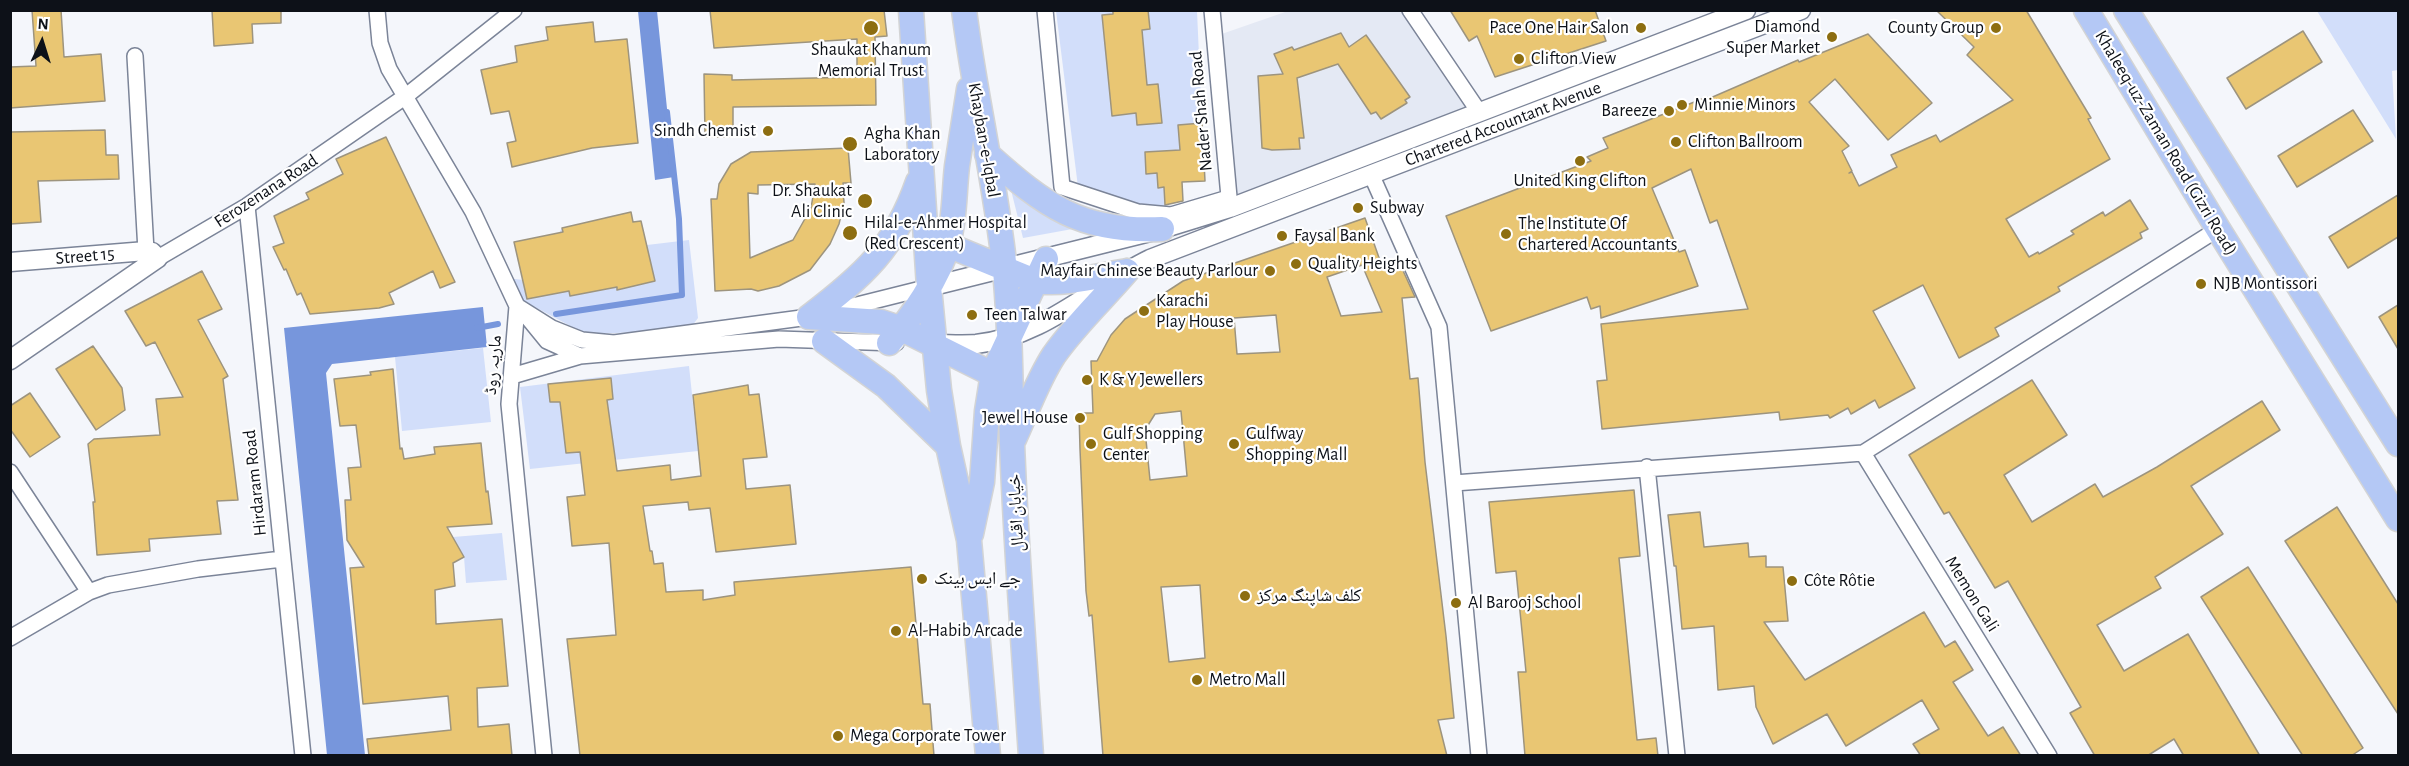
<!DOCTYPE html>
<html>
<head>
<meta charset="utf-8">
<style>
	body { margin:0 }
	#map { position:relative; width:2409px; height:766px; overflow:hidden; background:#f4f6fb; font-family:"Alegreya Sans",sans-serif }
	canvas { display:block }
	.frame { position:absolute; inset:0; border:12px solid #0d1118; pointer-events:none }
	.north { position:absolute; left:12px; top:12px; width:60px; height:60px; -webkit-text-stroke:4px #fff; paint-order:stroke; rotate:4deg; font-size:16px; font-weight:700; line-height:24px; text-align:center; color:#0d1118 }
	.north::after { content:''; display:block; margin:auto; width:21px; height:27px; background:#0d1118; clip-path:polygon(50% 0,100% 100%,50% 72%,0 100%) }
</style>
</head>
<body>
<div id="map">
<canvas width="2409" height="766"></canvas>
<div class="frame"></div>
<div class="north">N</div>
</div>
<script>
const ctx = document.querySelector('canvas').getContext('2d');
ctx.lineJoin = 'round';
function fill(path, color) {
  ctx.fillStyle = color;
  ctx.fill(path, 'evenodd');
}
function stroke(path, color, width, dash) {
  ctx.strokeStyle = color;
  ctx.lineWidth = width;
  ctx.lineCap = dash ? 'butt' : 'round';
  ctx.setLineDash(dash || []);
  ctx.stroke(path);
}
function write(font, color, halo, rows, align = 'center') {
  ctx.font = font + ' "Alegreya Sans","Noto Naskh Arabic",sans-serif';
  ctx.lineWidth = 4.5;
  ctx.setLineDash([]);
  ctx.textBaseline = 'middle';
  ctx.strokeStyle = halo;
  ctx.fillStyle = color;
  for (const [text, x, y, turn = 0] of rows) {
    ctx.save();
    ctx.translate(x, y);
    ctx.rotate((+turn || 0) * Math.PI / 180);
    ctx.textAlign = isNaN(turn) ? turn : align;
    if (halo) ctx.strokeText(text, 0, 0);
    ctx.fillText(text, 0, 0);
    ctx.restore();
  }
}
fill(new Path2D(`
	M1288 11H1409L1474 110 1230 208 1213 37Z`), '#e4e9f4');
fill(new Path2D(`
	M1056 11H1197L1202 123 1179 125 1180 150 1146 174 1157 173 1158 187H1164L1165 206 1147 207 1078 187Z
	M2317 11H2398V70L2392 71 2396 139Z
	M1011 190 1078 228 1023 238Z
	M631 212 633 222 641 221 647 245 689 240 698 318 689 330 591 334 576 329 520 299 508 278 523 280 527 260 518 262 514 242 559 233 562 228 590 222 608 229 605 217Z
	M483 348 491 422 402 431 395 357Z
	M689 366 698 451 530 469 520 387Z
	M502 533 507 580 466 583 464 557 453 537Z`), '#d2defa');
fill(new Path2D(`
	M638 11H657L674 177 655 180Z
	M483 307 487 347 332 364 326 373 365 755H327L284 328Z`), '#7796dc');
stroke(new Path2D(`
	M556 314 682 295 679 219 667 112
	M477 328 498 324`), '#7796dc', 6);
const building = new Path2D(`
	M32 10H61L64 57 101 54 105 101 10 108V67L36 66Z
	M212 10H281V23L252 24 253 43 214 46Z
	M710 10H884L887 36 875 37 876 105 733 107V137H705L704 74 732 75V80L857 77V39L714 48Z
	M1113 10H1148L1150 29 1142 30 1147 85 1158 84 1162 123 1137 125 1136 113 1112 116 1102 15 1113 14Z
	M1450 10H1595L1606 41 1495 77 1477 36 1469 41Z
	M1936 10H2026L2091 118 2088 119 2110 159 2006 219 2029 257 2038 252 2039 254 2074 234 2071 231 2103 212 2105 216 2130 200 2148 229 2140 233 2142 238 2058 287 2060 291 1995 328 1999 336 1959 358 1923 285 1873 311 1915 388 1879 408 1875 400 1851 414 1848 408 1830 418 1828 415 1780 420 1779 412 1602 429 1597 381 1607 380 1601 324 1748 309 1717 220 1710 223 1691 169 1652 188 1679 252 1685 250 1698 286 1601 318 1600 306 1591 309 1587 297 1491 331 1446 216 1591 161 1587 157 1608 148 1603 138 1707 97 1708 99 1798 60 1799 62 1868 34 1932 103 1888 140 1835 79 1809 102 1849 146 1842 151 1852 171 1849 173 1852 172 1859 186 1897 167 1891 155 1936 135 1940 142 2013 100 1967 55 1974 47Z
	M593 22 595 42 627 39 638 143 592 148 512 167 507 143 516 141 509 111 491 114 481 70 517 62 515 46 548 40 546 27Z
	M2303 31 2322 62 2246 109 2227 78Z
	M1341 33 1349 47 1366 35 1410 97 1405 100 1407 103 1381 119 1376 112 1371 114 1338 64 1297 78 1304 138H1299L1300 149 1272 150 1262 148 1258 76 1283 74 1274 54 1292 47 1294 50Z
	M2353 110 2373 141 2297 187 2278 156Z
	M1202 123 1205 181 1182 182 1183 201 1165 205 1164 187 1158 188 1157 173 1146 174 1145 152 1180 150 1178 125Z
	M105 130 106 155H118L119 179 38 181 41 222 10 224V132Z
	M386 137 455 282 440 288 433 271 389 293 394 304 379 308 310 314 301 293 297 295 286 269 284 270 273 247 284 243 274 216 309 199 306 193 343 174 336 159Z
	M848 148 851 183H843L844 203 839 224 830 244 810 270 779 286 758 291 751 289 715 291 711 199H717L719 184 731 164 751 152ZM815 184 811 208 793 240 750 258 748 193 758 194V185Z
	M2398 195V237L2348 268 2329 237Z
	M631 212 633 222 641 221 655 281 617 290V287L570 296 569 291 527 299 514 242 563 232 562 228Z
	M1365 218 1383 269 1389 267 1391 269 1400 264 1415 297 1402 298 1410 379 1418 378 1425 462 1446 636 1454 718 1438 720 1447 756H1103L1092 615 1089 616 1086 591 1080 449 1079 413H1093L1091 361H1097L1111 335 1125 319 1183 281ZM1362 265 1382 312 1341 316 1327 277ZM1276 315 1280 352 1237 354 1234 318ZM1181 411 1187 476 1150 480 1145 430 1155 414ZM1200 585 1205 658 1169 662 1161 587Z
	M202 271 222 309 198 320 228 376 223 379 238 500 217 501 221 534 149 539 150 551 97 555 93 502H95L88 444 94 439 160 435 156 399 183 397 155 342 146 346 125 311Z
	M2398 305V349L2379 317Z
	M93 346 122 388 125 410 96 430 56 369Z
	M393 369 400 449 402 448 404 459 435 454 434 447 481 443 486 492 488 491 492 524 447 527 464 557 453 563 455 586 435 590 436 624 502 619 508 686 477 688 478 727 509 724 512 756H369L367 739 451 730 448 696 363 704 350 568 364 567 347 540 345 500H351L348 468 361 467 356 425 340 426 334 379 371 375 370 372Z
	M611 378 613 399 607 400 617 471 670 465 671 480 701 476 693 395 748 385 749 395 759 394 767 457 743 459 746 489 790 485 796 544 716 552 710 508 689 510 688 502 643 506 650 551H652L654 564 663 563 666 592 703 590V600L735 595 734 582 911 567 923 704H930L934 756H580L567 639 616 635 609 543 572 546 567 497 585 495 580 452 566 453 560 402H550L548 384Z
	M2032 380 2067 435 2004 475 2032 522 2095 484 2103 497 2157 467 2262 401 2280 430 2191 486 2223 534 2155 577 2161 588 2097 625 2124 671 2188 634 2260 756H2184L2174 739 2147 756H2095L2070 713 2081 707 2008 581 1995 588 1949 512 1944 514 1909 455Z
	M30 393 60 437 30 457 10 429V406Z
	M1634 490 1640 556 1619 558 1637 740 1656 738 1658 756H1525L1518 672H1526L1516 571 1496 573 1489 502Z
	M2337 507 2398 604V714L2285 541Z
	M1700 512 1704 547 1748 543 1749 557 1766 556V567H1783L1788 621 1764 622 1805 680 1924 612 1945 647 1955 641 1973 670 1953 682 1988 736 2003 727 2021 756H1921L1913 744 1939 729 1922 700 1846 746 1827 714 1773 744 1756 707 1754 686 1718 690 1714 626 1682 629 1676 566H1674L1668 515Z
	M2248 567 2363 748 2351 756H2303L2201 597Z`);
fill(building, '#e9c673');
stroke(building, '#9d947e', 1.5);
const minor = new Path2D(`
	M377 10 380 43 389 69 473 212 517 306 509 404 544 756
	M1045 10 1062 187 1138 212 1171 215 1228 198
	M1212 10 1230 208
	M1410 10 1479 112
	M135 56 146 251
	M1371 174 1439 327 1479 756
	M247 206 303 756
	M158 258 247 206 406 96 514 10
	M517 306 552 328 582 340 614 343 809 317 929 287
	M529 319 547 341 580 356
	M512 376 580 356 779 339 896 343
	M1863 453 2049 756
	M1647 467 1677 756
	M10 472 89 592
	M1454 483 1863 453 2218 229
	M10 638 89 592 108 585 198 569 282 559`);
const tertiary = new Path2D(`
	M10 262 146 251 152 252 158 258 10 360
	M929 287 1162 229 1230 208 1746 10
	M934 344C948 344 963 345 976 344 1043 337 1092 287 1150 259L1801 10`);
const primary = new Path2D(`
	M911 10 929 287 939 390 948 446 969 540 988 756
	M964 10C975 98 996 183 1005 271 1011 328 1010 385 1012 443 1016 547 1024 651 1031 756
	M2086 10 2218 229 2398 519
	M2126 10 2398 444
	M987 154C1045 206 1081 233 1162 229
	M933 239 1035 281C1066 285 1097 276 1127 271
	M809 317 881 322 902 329 1006 381
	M809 317C863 276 895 248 918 182
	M824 341 886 386 948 446
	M889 343C912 317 939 278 948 244 955 219 954 192 957 166 961 140 965 114 969 89
	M1014 439C1027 411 1037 381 1054 355 1075 325 1103 299 1127 271
	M971 534 982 482 987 411 993 373 1046 259`);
stroke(minor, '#7b8498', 18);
stroke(tertiary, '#7b8498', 21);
stroke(primary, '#d3d4d5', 27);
stroke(minor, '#fff', 15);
stroke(tertiary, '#fff', 18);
stroke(primary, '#b4c8f5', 24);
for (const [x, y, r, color] of [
	[871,28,8,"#8d6e11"],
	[1641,28,6,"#8d6e11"],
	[1996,28,6,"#8d6e11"],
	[1832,37,6,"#8d6e11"],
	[1519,59,6,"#8d6e11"],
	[1682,105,6,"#8d6e11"],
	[1669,111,6,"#8d6e11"],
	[768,131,6,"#8d6e11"],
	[1676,142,6,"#8d6e11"],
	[850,144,8,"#8d6e11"],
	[1580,161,6,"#8d6e11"],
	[865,201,8,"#8d6e11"],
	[1358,208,6,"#8d6e11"],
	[850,233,8,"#8d6e11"],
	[1506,234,6,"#8d6e11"],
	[1282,236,6,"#8d6e11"],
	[1296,264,6,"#8d6e11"],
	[1270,271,6,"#8d6e11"],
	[2201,284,6,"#8d6e11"],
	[1144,311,6,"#8d6e11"],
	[972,315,6,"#8d6e11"],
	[1087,380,6,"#8d6e11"],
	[1080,418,6,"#8d6e11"],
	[1091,444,6,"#8d6e11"],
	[1234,444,6,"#8d6e11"],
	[922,579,6,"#8d6e11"],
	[1792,581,6,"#8d6e11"],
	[1245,596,6,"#8d6e11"],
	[1456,603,6,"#8d6e11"],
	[896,631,6,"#8d6e11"],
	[1197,680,6,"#8d6e11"],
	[838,736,6,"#8d6e11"]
]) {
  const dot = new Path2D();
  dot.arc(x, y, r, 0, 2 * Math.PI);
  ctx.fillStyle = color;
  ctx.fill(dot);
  stroke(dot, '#fff', 2);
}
write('18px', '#0d1118', '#fff', [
	["Diamond",1820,27,"right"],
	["Super Market",1820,48,"right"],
	["Pace One Hair Salon",1629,28,"right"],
	["County Group",1984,28,"right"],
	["Shaukat Khanum",871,50,"center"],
	["Memorial Trust",871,71,"center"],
	["Clifton View",1531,59],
	["Minnie Minors",1694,105],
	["Bareeze",1657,111,"right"],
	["Sindh Chemist",756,131,"right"],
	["Agha Khan",864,134],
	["Laboratory",864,155],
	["Clifton Ballroom",1688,142],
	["United King Clifton",1580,181,"center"],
	["Dr. Shaukat",852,191,"right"],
	["Ali Clinic",852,212,"right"],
	["Subway",1370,208],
	["Hilal-e-Ahmer Hospital",864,223],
	["(Red Crescent)",864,244],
	["The Institute Of",1518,224],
	["Chartered Accountants",1518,245],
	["Faysal Bank",1294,236],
	["Quality Heights",1308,264],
	["Mayfair Chinese Beauty Parlour",1258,271,"right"],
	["NJB Montissori",2213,284],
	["Karachi",1156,301],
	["Play House",1156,322],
	["Teen Talwar",984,315],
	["K & Y Jewellers",1099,380],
	["Jewel House",1068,418,"right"],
	["Gulf Shopping",1103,434],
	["Center",1103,455],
	["Gulfway",1246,434],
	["Shopping Mall",1246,455],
	["جے ایس بینک",934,579],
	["Côte Rôtie",1804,581],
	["کلف شاپنگ مرکز",1257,596],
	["Al Barooj School",1468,603],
	["Al-Habib Arcade",908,631],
	["Metro Mall",1209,680],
	["Mega Corporate Tower",850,736]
], 'left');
write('18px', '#0d1118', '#fff', [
	["Nader Shah Road",1201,111,-95],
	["Chartered Accountant Avenue",1503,124,-21],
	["Khayban-e-Iqbal",984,140,80],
	["Khaleeq-uz-Zaman Road (Gizri Road)",2166,143,59],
	["Ferozenana Road",266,191,-33],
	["Street 15",85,256,-5],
	["ماریہ روڈ",493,365,-85],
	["Hirdaram Road",255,483,-96],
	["خیابان اقبال",1016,513,-93],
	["Memon Gali",1972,594,58]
]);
</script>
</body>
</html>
